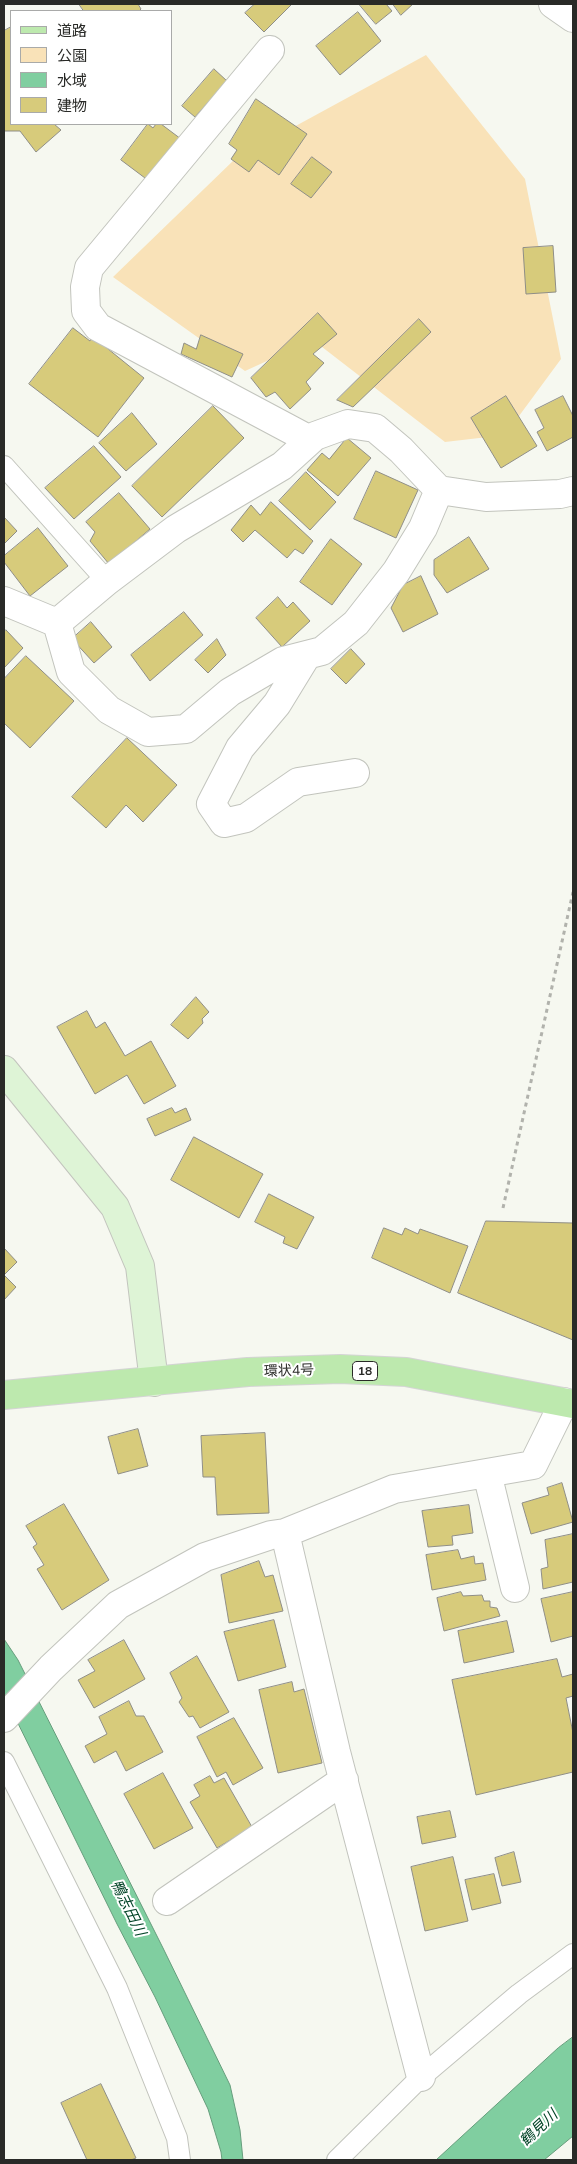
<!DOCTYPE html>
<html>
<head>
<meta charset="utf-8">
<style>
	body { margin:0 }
	#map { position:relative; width:577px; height:2164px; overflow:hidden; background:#f6f8f0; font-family:Mulish,"Noto Sans JP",sans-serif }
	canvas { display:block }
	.frame { position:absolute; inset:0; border:5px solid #292a27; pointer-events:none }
	.legend { position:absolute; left:10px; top:10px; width:162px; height:115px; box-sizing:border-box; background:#fff; border:1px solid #a9aaa9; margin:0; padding:6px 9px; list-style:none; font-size:15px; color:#292a27 }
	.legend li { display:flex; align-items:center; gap:10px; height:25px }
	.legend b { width:25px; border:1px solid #a9aaa9 }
</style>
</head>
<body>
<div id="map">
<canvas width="577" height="2164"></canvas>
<div class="frame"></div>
<ul class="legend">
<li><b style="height:6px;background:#bde9ae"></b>道路</li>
<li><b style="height:14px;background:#f9e2b8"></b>公園</li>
<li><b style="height:14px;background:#80cea0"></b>水域</li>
<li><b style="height:14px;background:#d7cb7b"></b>建物</li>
</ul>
</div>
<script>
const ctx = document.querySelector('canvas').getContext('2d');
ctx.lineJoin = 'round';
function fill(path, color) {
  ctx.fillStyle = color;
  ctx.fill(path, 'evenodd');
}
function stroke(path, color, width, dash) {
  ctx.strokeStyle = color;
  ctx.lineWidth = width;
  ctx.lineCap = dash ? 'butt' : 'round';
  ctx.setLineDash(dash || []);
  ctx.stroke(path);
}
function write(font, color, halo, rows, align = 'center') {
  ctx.font = font + ' Mulish,"Noto Sans JP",sans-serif';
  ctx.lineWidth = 4;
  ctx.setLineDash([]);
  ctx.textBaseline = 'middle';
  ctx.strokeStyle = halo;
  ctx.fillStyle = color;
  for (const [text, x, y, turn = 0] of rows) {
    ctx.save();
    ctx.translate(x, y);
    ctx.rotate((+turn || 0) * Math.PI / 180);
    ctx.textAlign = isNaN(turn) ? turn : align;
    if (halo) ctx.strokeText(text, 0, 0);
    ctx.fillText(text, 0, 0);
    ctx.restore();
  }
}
fill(new Path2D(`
	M426 55 525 179 561 359 505 435 445 442 313 340 245 371 113 277 235 159Z`), '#f9e2b8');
const water = new Path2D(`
	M4 1639 18 1660 163 1948 230 2085 240 2130 243 2160H222L221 2152 208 2109 155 1997 117 1924 4 1695Z
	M573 2037V2136L544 2160H436L558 2048Z`);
fill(water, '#80cea0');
stroke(water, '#669d7c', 1);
const building = new Path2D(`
	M79 4H138L141 9 139 11H84Z
	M255 4H292L264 32 245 13Z
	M359 4H386L392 11 376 24Z
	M393 4H413L401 15Z
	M358 12 381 41 340 75 316 46Z
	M11 27V124H54L61 130 36 152 20 131H4V31Z
	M214 69 227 81 195 117 182 106Z
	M256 99 307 134 279 175 258 160 249 172 231 159 237 150 229 144Z
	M148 124 153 128 156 124H161L181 139 149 181 121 160Z
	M312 157 332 172 311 198 291 184Z
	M553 246 556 292 526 294 523 248Z
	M318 313 337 334 313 354 324 363 306 382 311 389 290 409 275 392 266 397 251 378Z
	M419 319 431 332 353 407 337 400Z
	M73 328 90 341 92 336 144 378 98 437 29 384Z
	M201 335 243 354 232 377 181 354 184 343 196 349Z
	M506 396 537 446 501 468 471 418Z
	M563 396 573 416V437L547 451 537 432 544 428 535 410Z
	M213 406 244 438 162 517 132 486Z
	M132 413 157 444 126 471 99 443Z
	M347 438 371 458 338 496 307 470 322 453 329 459Z
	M94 446 121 477 74 519 45 488Z
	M376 471 418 490 396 538 354 519Z
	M306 472 336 502 310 530 279 501Z
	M119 493 150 529 109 564 90 541 95 532 86 522Z
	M271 502 313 541 303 554 295 549 287 558 255 530 243 542 231 530 251 505 260 515Z
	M4 517 17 531 4 544Z
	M38 528 68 566 30 596 4 562V556Z
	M469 537 489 569 447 593 434 575V560Z
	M331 539 362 564 332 605 300 582Z
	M421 576 438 614 403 632 391 608 403 585Z
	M278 597 287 608 293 602 310 621 282 647 256 618Z
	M184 612 203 635 150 681 131 655Z
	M91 622 112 647 94 663 72 639Z
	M6 630 23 648 4 668V632Z
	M217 639 226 655 208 673 195 660Z
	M351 649 365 664 346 684 331 669Z
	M26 656 74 701 30 748 4 723V679Z
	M127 738 177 785 143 822 126 805 106 828 72 797Z
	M196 997 209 1012 202 1019 203 1023 188 1039 171 1025Z
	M87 1011 96 1028 105 1022 125 1056 151 1041 176 1086 144 1104 127 1075 95 1094 57 1027Z
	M172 1108 175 1113 186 1108 191 1120 155 1136 147 1119Z
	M194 1137 263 1174 239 1218 171 1180Z
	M269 1194 314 1217 297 1249 283 1243 285 1237 255 1222Z
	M486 1221 573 1223V1340L458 1293Z
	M384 1228 402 1235 405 1228 418 1234 420 1229 468 1246 450 1293 372 1258Z
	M4 1248 17 1262 4 1275 16 1287 4 1300Z
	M138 1429 148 1466 118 1474 108 1437Z
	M265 1433 269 1513 217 1515 215 1477H203L201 1436Z
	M562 1483 573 1522 531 1534 522 1503 549 1495 547 1488Z
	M64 1504 109 1580 62 1610 37 1569 44 1565 33 1547 37 1544 26 1526Z
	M469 1505 473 1533 452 1536 453 1545 428 1547 422 1511Z
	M573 1534V1582L543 1589 541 1569 548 1567 545 1540Z
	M458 1550 461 1559 474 1556 475 1564 483 1563 486 1580 432 1590 426 1555Z
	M259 1561 265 1577 273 1575 283 1611 229 1623 221 1575Z
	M461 1592 463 1596 482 1595 484 1601H490V1607L497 1608 500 1616 444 1631 437 1598Z
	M573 1592V1636L551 1642 541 1599Z
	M274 1620 286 1667 238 1681 224 1632Z
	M507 1621 514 1652 464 1663 458 1631Z
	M124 1640 145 1679 94 1708 78 1680 95 1671 88 1660Z
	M197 1656 229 1712 200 1728 193 1716 189 1717 179 1702 182 1698 170 1673Z
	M557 1659 562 1677 573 1674V1696L566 1698 573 1733V1772L476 1795 452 1680Z
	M292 1682 294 1692 304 1689 322 1763 278 1773 259 1690Z
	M129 1701 136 1716H144L163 1752 126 1771 116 1751 94 1763 85 1746 107 1734 99 1717Z
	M234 1718 263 1768 233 1785 226 1772 217 1777 197 1737Z
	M163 1773 193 1828 154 1849 124 1794Z
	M210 1776 214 1783 224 1778 252 1827 217 1848 190 1802 200 1796 194 1785Z
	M450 1811 456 1837 422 1844 417 1817Z
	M514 1852 521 1882 502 1886 495 1858Z
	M453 1857 468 1921 425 1931 411 1867Z
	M494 1874 501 1903 472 1910 465 1880Z
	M101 2084 136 2158 131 2160H87L61 2103Z`);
fill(building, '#d7cb7b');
stroke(building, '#8f8e87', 1);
const lane = new Path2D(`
	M4 466 107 581
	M4 1762 117 1988 177 2138 180 2160
	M337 2160 421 2077 519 1994 573 1954`);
const street = new Path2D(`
	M553 4 573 18
	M270 50 89 268 85 287 86 311 98 327 310 440
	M4 601 57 623 107 581 176 529 282 466 315 436 348 424 375 428 401 450 439 490 486 497 560 494 573 491
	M57 623 71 672 109 710 148 732 186 729 230 692 283 661 322 651 356 623 396 572 423 528 439 490
	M307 655 277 704 240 748 211 804 224 823 246 818 298 782 355 773
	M487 1473 515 1588
	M285 1533 336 1752 421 2077
	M4 1718 51 1668 118 1605 205 1557 271 1535 285 1533 394 1489 533 1465 564 1402
	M167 1901 344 1780`);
const secondary = new Path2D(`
	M4 1070 115 1207 140 1266 154 1382`);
const primary = new Path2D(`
	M4 1395 248 1372 340 1369 406 1372 573 1404`);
stroke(lane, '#c2c4bd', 22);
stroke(street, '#c2c4bd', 30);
stroke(secondary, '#c2c4bd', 30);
stroke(primary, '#d4d4d4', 30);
stroke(new Path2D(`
	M503 1208 573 892`), '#b1b2ac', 3, [4, 4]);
stroke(lane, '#fff', 20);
stroke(street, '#fff', 28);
stroke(secondary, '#def4d6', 28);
stroke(primary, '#bde9ae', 28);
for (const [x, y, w] of [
	[365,1371,25]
]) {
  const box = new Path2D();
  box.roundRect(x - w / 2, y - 9.5, w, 19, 4);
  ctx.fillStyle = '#fff';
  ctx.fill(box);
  stroke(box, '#292a27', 1);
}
write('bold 12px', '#292a27', null, [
	["18",365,1371]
]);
write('14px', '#292a27', '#fff', [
	["環状4号",289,1371,-2]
]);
write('italic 15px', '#024427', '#fff', [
	["鴨志田川",128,1908,64],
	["鶴見川",539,2128,-43]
]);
</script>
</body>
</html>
